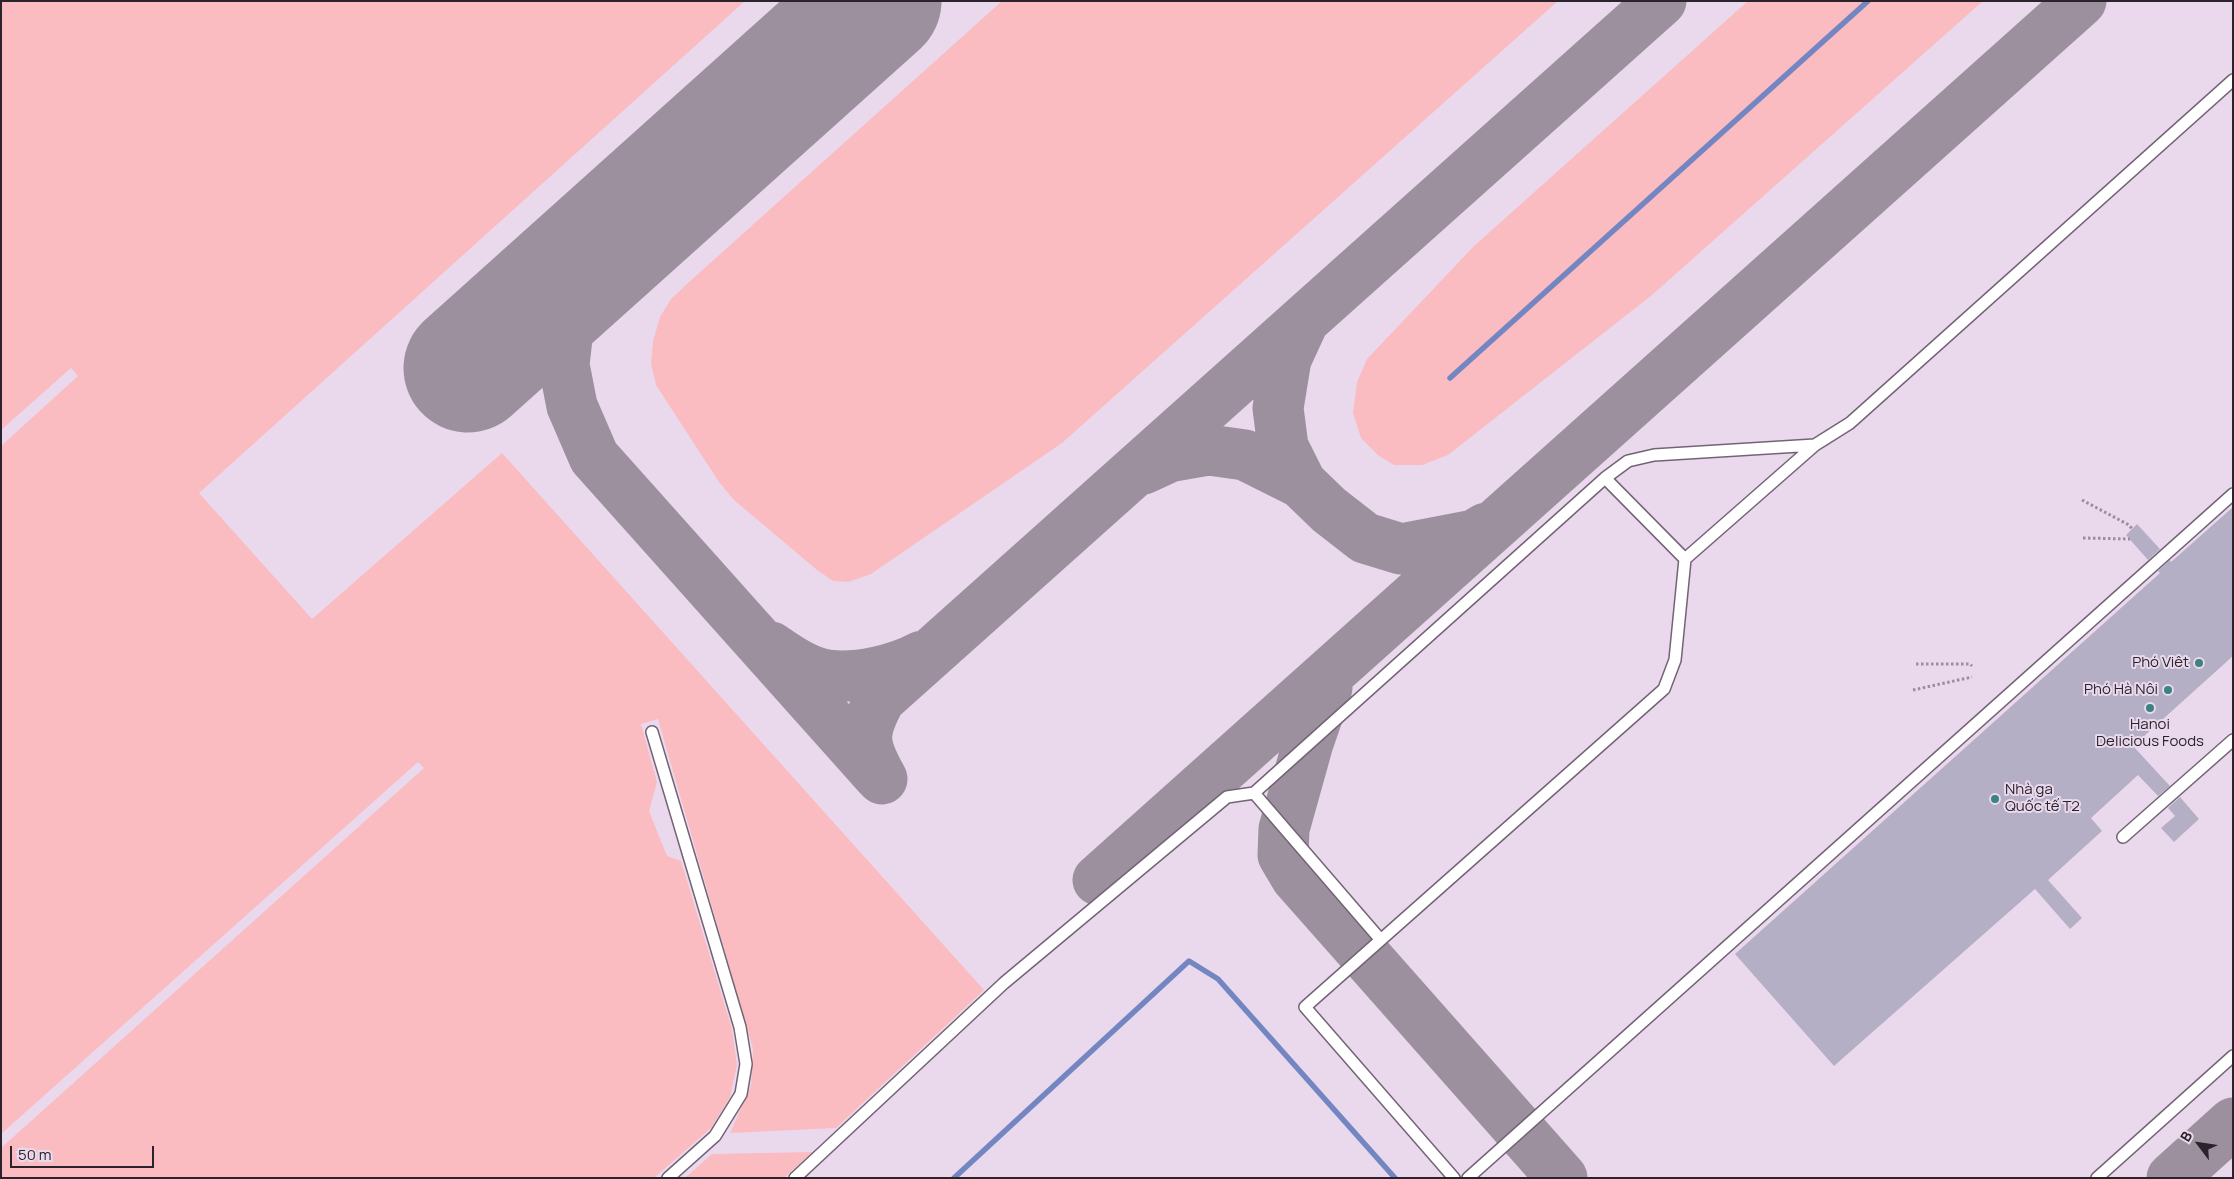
<!DOCTYPE html>
<html>
<head>
<meta charset="utf-8">
<style>
	body { margin:0 }
	#map { position:relative; width:2234px; height:1179px; overflow:hidden; background:#ead9ec; font-family:Manrope,sans-serif }
	canvas { display:block }
	.frame { position:absolute; inset:0; border:2px solid #2a232b; pointer-events:none }
	.north { position:absolute; left:2174px; top:1119px; width:50px; height:50px; -webkit-text-stroke:4px #ead9ec; paint-order:stroke; rotate:301deg; font-size:14px; font-weight:700; line-height:20px; text-align:center; color:#2a232b }
	.north::after { content:''; display:block; margin:auto; width:18px; height:22px; background:#2a232b; clip-path:polygon(50% 0,100% 100%,50% 72%,0 100%) }
	.scale { position:absolute; left:10px; top:1146px; width:144px; height:22px; box-sizing:border-box; border:2px solid #2a232b; border-top:0; padding-left:6px; font-size:15px; line-height:18px; white-space:nowrap; color:#2a232b; -webkit-text-stroke:4px #ead9ec; paint-order:stroke }
</style>
</head>
<body>
<div id="map">
<canvas width="2234" height="1179"></canvas>
<div class="frame"></div>
<div class="north">B</div>
<div class="scale">50 m</div>
</div>
<script>
const ctx = document.querySelector('canvas').getContext('2d');
ctx.lineJoin = 'round';
function fill(path, color) {
  ctx.fillStyle = color;
  ctx.fill(path, 'evenodd');
}
function stroke(path, color, width, dash) {
  ctx.strokeStyle = color;
  ctx.lineWidth = width;
  ctx.lineCap = dash ? 'butt' : 'round';
  ctx.setLineDash(dash || []);
  ctx.stroke(path);
}
function write(font, color, halo, rows, align = 'center') {
  ctx.font = font + ' Manrope,sans-serif';
  ctx.lineWidth = 4;
  ctx.setLineDash([]);
  ctx.textBaseline = 'middle';
  ctx.strokeStyle = halo;
  ctx.fillStyle = color;
  for (const [text, x, y, turn = 0] of rows) {
    ctx.save();
    ctx.translate(x, y);
    ctx.rotate((+turn || 0) * Math.PI / 180);
    ctx.textAlign = isNaN(turn) ? turn : align;
    if (halo) ctx.strokeText(text, 0, 0);
    ctx.fillText(text, 0, 0);
    ctx.restore();
  }
}
fill(new Path2D(`
	M1 1H745L199 493 312 619 502 453 984 990 836 1128 730 1133 751 1086 753 1049 658 719 641 724 657 782 649 811 667 856 681 861 732 1029 737 1065 730 1097 711 1128 654 1178H1V1148L424 768 418 762 1 1134V446L78 376 71 368 1 430Z
	M1002 1H1558L1062 443 871 574 848 582 833 581 817 570 734 500 719 482 656 385 651 364 653 341 660 317 671 299 688 283Z
	M1748 1H1983L1652 295 1448 455 1422 465H1394L1379 456 1361 438 1353 413 1357 382 1367 359 1474 246Z
	M813 1152 784 1178H685L712 1154Z`), '#fabcc1');
stroke(new Path2D(`
	M1450 378 1868 1
	M954 1178 1189 961 1218 979 1395 1178`), '#7486c2', 5.5);
stroke(new Path2D(`
	M605 245 581 285 569 320 564 365 572 406 594 457 879 776
	M1143 469 1169 457 1209 450 1245 455 1301 483 1329 510 1365 538 1401 549 1474 535 1486 528
	M1301 483 1283 447 1278 408 1286 359 1303 322
	M771 647C787 658 807 672 827 675 857 679 896 670 922 656
	M1327 688 1308 743 1284 829 1283 855 1296 877 1562 1178
	M882 779C863 745 861 734 880 699L1661 1
	M1098 880 2081 1
	M2172 1178 2233 1123`), '#9c909e', 51);
stroke(new Path2D(`
	M468 368 877 1`), '#9c909e', 129);
fill(new Path2D(`
	M2233 507V656L2133 746 2170 786 2158 796 2138 775 2091 818 2102 831 2048 880 2082 918 2070 929 2035 889 1834 1066 1735 954 2160 573 2158 571 2170 560 2171 562Z
	M2137 524 2160 549 2148 560 2126 535Z
	M2180 797 2199 819 2174 842 2161 828 2175 816 2168 808Z`), '#b5afc6');
const service = new Path2D(`
	M1605 478 1628 461 1654 455 1815 445
	M652 732 740 1027 746 1064 741 1094 715 1136 668 1178
	M1254 793 1380 939
	M2123 837 2233 740
	M795 1178 1004 983 1227 797 1254 793 1605 478 1685 559
	M1454 1178 1305 1007 1664 689 1675 660 1685 559 1815 445 1850 423 2233 80
	M1468 1178 2233 494
	M2097 1178 2233 1056`);
stroke(service, '#736475', 14);
stroke(new Path2D(`
	M2082 500 2129 525 2132 529
	M2083 538 2130 539
	M1916 664H1970L1972 666
	M1913 690 1972 677`), '#9b8e9c', 3, [2.5, 2.5]);
stroke(service, '#fff', 11);
for (const [x, y, r, color] of [
	[2199,663,5,"#3a8381"],
	[2168,690,5,"#3a8381"],
	[2150,708,5,"#3a8381"],
	[1995,799,5,"#3a8381"]
]) {
  const dot = new Path2D();
  dot.arc(x, y, r, 0, 2 * Math.PI);
  ctx.fillStyle = color;
  ctx.fill(dot);
  stroke(dot, '#ead9ec', 2);
}
write('15px', '#2a232b', '#ead9ec', [
	["Phó Viêt",2189,663],
	["Phó Hà Nôi",2158,690],
	["Hanoi",2150,725,"center"],
	["Delicious Foods",2150,742,"center"],
	["Nhà ga",2005,790,"left"],
	["Quốc tế T2",2005,807,"left"]
], 'right');
</script>
</body>
</html>
